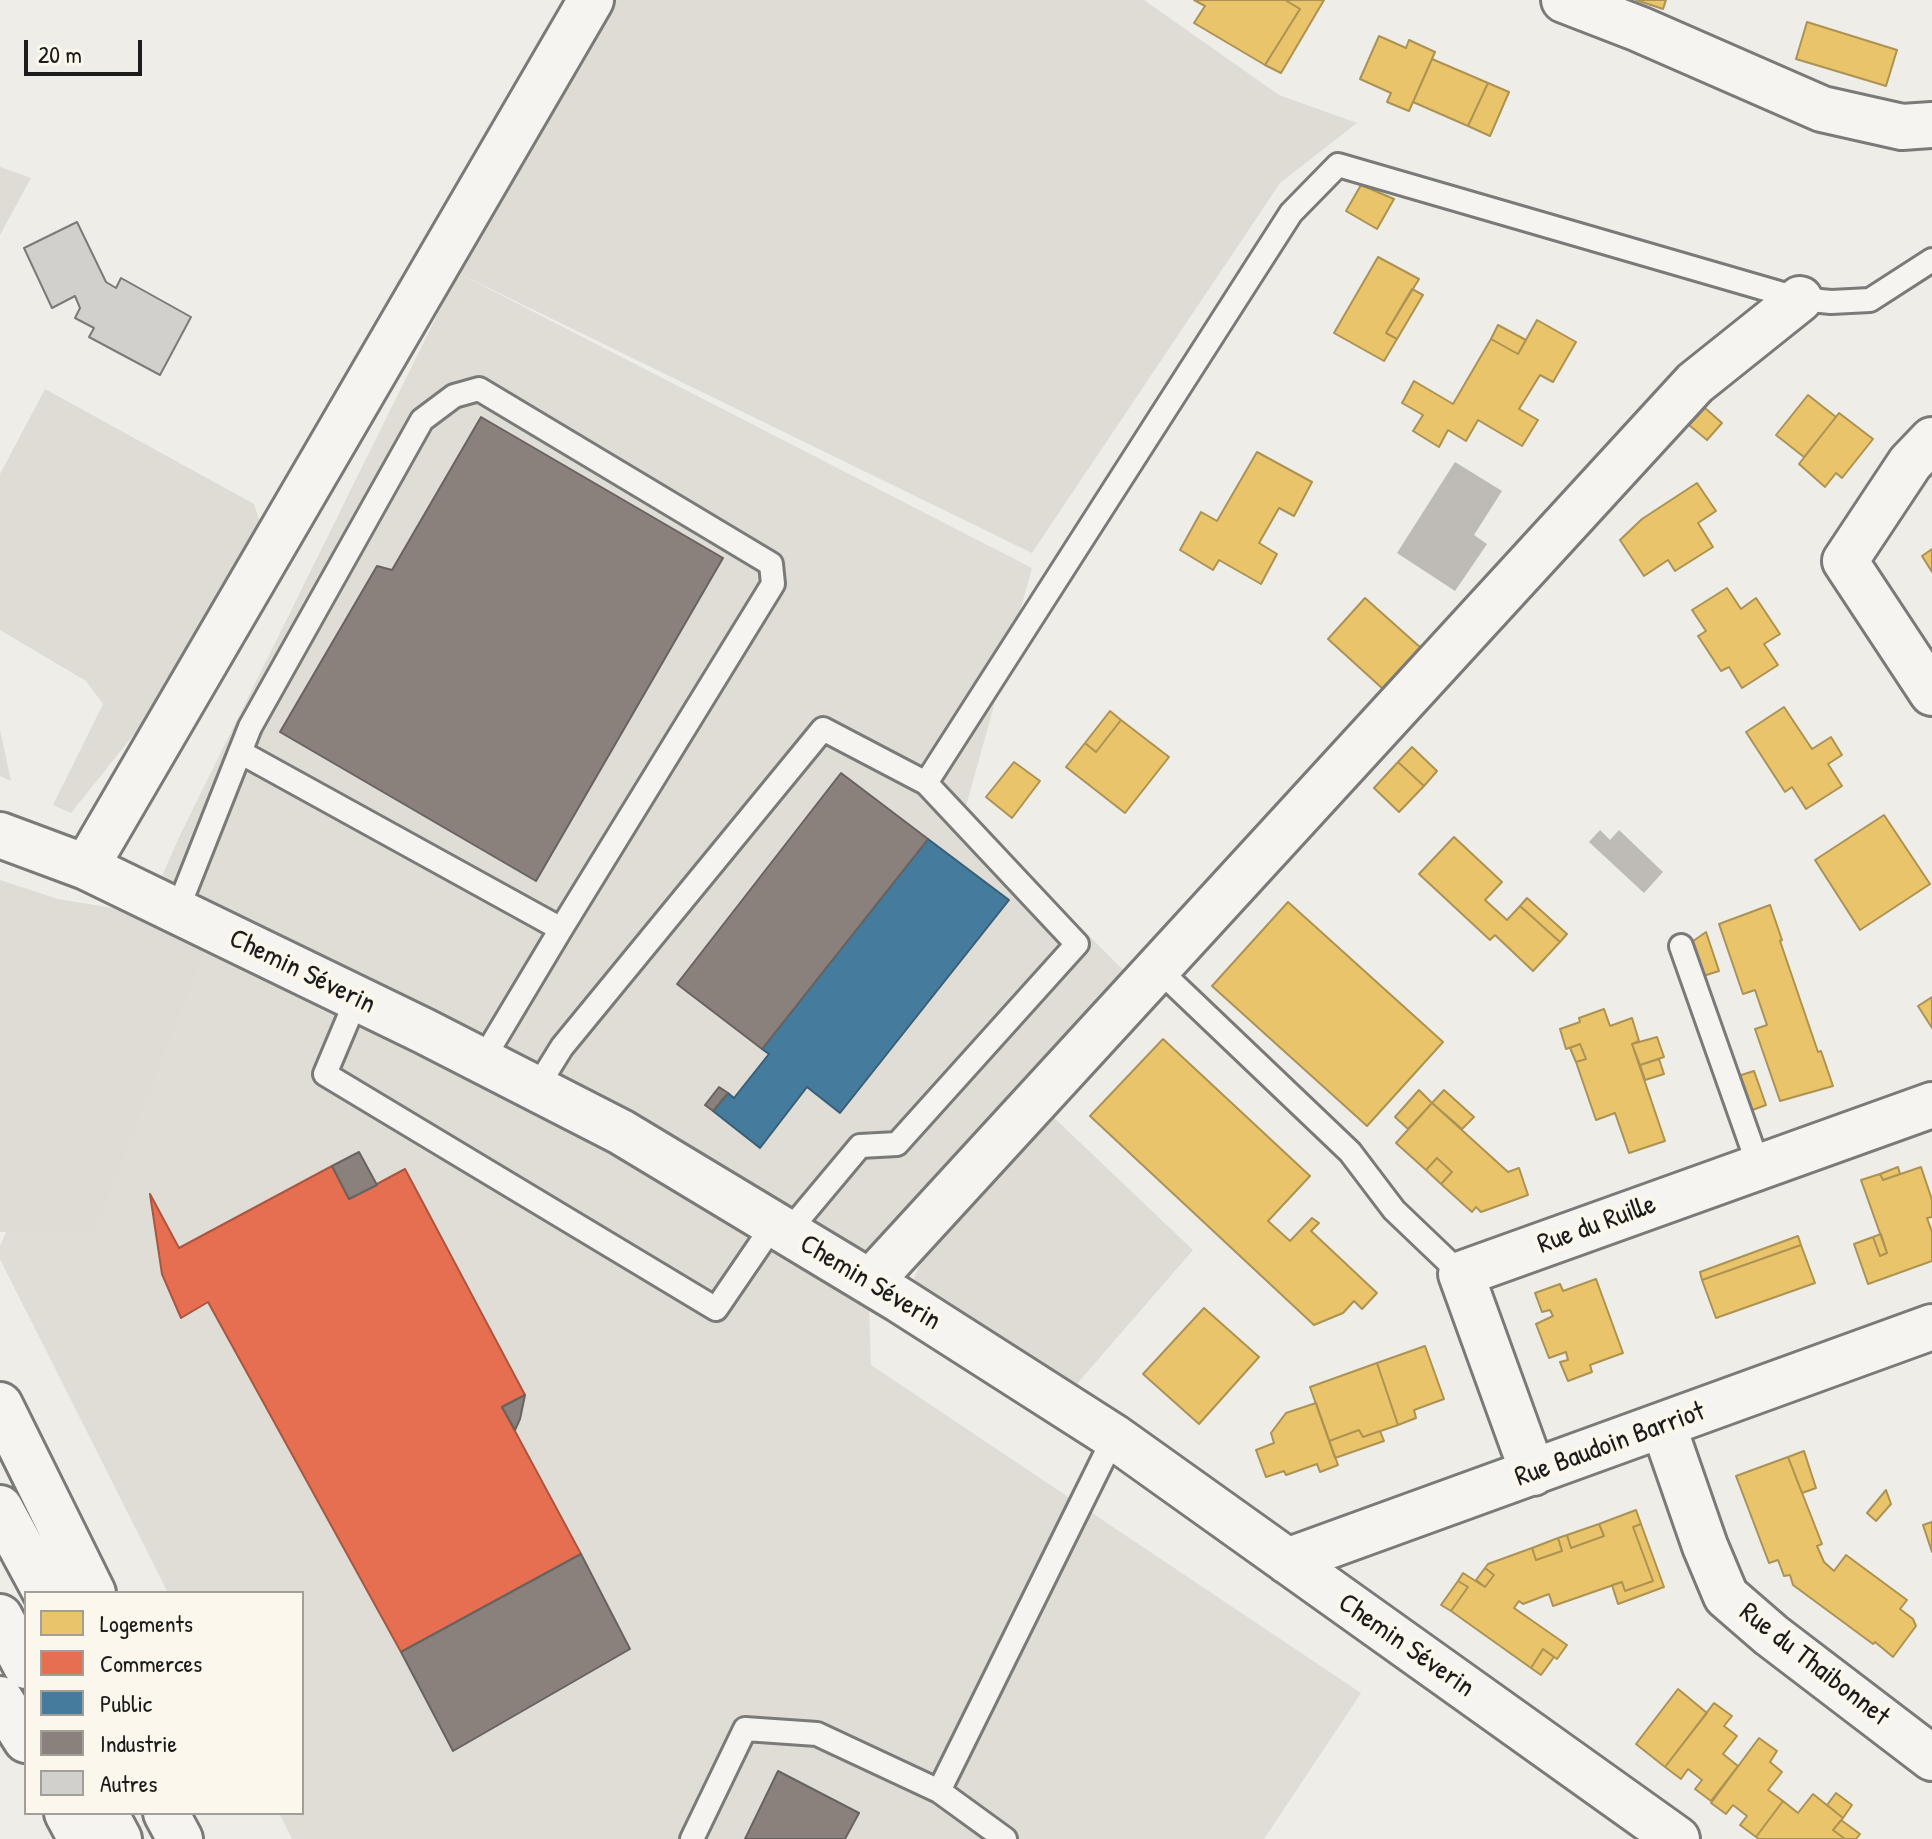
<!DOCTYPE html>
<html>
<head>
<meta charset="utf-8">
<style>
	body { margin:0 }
	#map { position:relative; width:1932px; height:1839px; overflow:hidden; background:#eeede8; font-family:"Patrick Hand",sans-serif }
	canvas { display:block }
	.legend { position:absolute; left:24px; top:1591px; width:280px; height:224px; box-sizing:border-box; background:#fbf7ec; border:2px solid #a29f99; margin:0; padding:10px 14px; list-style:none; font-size:24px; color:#1c1c1c }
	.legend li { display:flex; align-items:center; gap:16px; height:40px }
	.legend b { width:40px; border:2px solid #a29f99 }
	.scale { position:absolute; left:24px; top:40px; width:118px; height:36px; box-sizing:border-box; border:4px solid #1c1c1c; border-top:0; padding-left:10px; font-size:24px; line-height:28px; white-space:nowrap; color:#1c1c1c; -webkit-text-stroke:6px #fbf7ec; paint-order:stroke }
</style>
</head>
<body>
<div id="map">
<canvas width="1932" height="1839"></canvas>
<ul class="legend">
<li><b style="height:22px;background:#e9c46a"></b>Logements</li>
<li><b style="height:22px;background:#e76f51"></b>Commerces</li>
<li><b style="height:22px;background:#457b9d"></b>Public</li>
<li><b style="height:22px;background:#8a817c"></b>Industrie</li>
<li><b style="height:22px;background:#d1d0cc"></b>Autres</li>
</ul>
<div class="scale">20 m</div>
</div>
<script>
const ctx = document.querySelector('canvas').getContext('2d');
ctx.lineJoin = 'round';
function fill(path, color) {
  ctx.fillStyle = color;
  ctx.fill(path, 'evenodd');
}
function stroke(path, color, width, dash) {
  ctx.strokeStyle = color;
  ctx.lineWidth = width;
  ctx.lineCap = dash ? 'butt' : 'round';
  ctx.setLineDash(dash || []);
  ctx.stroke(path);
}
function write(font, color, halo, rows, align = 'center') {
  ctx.font = font + ' "Patrick Hand",sans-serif';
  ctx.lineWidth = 8;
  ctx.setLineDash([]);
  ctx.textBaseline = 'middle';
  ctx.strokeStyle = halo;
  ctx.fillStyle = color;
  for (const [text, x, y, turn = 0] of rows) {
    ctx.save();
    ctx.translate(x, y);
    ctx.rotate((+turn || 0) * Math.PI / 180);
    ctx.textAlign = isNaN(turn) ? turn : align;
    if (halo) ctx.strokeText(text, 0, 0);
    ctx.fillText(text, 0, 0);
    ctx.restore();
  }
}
fill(new Path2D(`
	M458 273 1032 568 965 810 1124 971 867 1250 871 1365 1361 1693 1264 1839H292L279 1813H302V1593H168L0 1259V1246L180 835Z`), '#dfddd6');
fill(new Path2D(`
	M617 0H1144L1279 95 1357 123 1280 183 1032 553 458 273Z
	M0 167 31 178 0 235Z
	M45 389 254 504 259 519V534L217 607 147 718 71 813 53 805 103 704 86 681 0 630V474Z
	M0 730 11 781 0 776Z
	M0 880 58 899 119 909 207 944 94 1231 0 1232Z
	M1048 1112 1193 1250 1076 1385 913 1282 926 1248Z`), '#dfdcd5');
fill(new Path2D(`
	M1455 462 1502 491 1474 535 1487 544 1455 591 1397 553Z
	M1600 830 1610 840 1619 830 1663 872 1644 893 1589 842Z`), '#bebbb6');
const homes = new Path2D(`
	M1194 0H1285L1300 9 1265 65 1194 23 1205 6Z
	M1285 0H1324L1281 73 1265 65 1300 9Z
	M1636 0H1666L1663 9Z
	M1807 22 1897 50 1886 86 1796 59Z
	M1379 36 1406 48 1409 40 1435 52 1409 111 1387 102 1391 93 1360 79Z
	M1432 59 1488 83 1468 126 1413 102Z
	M1488 83 1509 92 1490 136 1468 126Z
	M1361 185 1394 199 1377 229 1346 211Z
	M1378 257 1419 279 1386 333 1397 339 1384 361 1334 333Z
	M1412 289 1423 295 1397 339 1386 333Z
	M1537 320 1576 342 1553 382 1540 375 1519 409 1538 420 1522 446 1478 420 1466 441 1448 430 1439 447 1413 431 1423 415 1402 403 1414 381 1453 404 1491 339 1518 354Z
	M1498 325 1526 340 1518 354 1491 339Z
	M1808 395 1836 417 1804 457 1776 435Z
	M1705 408 1722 423 1707 440 1689 425Z
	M1839 413 1873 439 1842 478 1836 473 1825 487 1799 464Z
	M1257 452 1312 482 1294 516 1279 508 1259 543 1277 554 1261 584 1219 560 1213 570 1180 550 1201 512 1217 521Z
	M1697 483 1716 511 1698 523 1713 547 1675 571 1668 560 1644 576 1620 540 1642 519Z
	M1932 549V572L1922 556Z
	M1727 588 1741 609 1756 598 1780 634 1764 644 1778 665 1742 688 1729 667 1721 671 1698 636 1706 631 1692 610Z
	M1365 598 1421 648 1383 689 1328 639Z
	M1784 707 1812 749 1831 737 1842 755 1828 764 1842 786 1806 809 1792 787 1785 792 1746 732Z
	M1110 711 1121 720 1096 752 1085 743Z
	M1121 720 1169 757 1125 813 1066 767 1085 743 1096 752Z
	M1412 747 1437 771 1424 786 1398 762Z
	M1014 762 1040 781 1012 818 986 797Z
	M1398 762 1424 786 1399 812 1374 788Z
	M1884 815 1930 884 1860 930 1815 860Z
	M1454 837 1502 882 1485 900 1507 920 1520 906 1560 942 1533 971 1495 935 1490 940 1419 874Z
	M1527 898 1567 934 1560 942 1520 906Z
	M1288 902 1443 1042 1367 1126 1212 986Z
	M1770 905 1782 940 1780 941 1818 1052 1821 1051 1833 1086 1780 1101 1755 1029 1767 1025 1755 990 1743 994 1719 924Z
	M1706 932 1719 971 1700 977 1689 944Z
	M1932 997V1028L1918 1006Z
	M1604 1009 1610 1026 1632 1018 1639 1041 1632 1044 1665 1141 1629 1153 1615 1113 1596 1120 1576 1062 1586 1059 1580 1044 1566 1049 1560 1029 1580 1022 1579 1018Z
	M1657 1037 1664 1057 1640 1065 1632 1044Z
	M1163 1039 1310 1176 1268 1221 1290 1241 1312 1218 1319 1223 1311 1231 1377 1293 1362 1309 1354 1301 1343 1313 1314 1325 1090 1116Z
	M1580 1044 1586 1059 1576 1062 1570 1048Z
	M1659 1059 1664 1074 1645 1080 1640 1065Z
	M1754 1071 1766 1105 1747 1112 1735 1077Z
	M1419 1090 1432 1103 1408 1129 1395 1117Z
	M1444 1090 1474 1117 1462 1129 1432 1103Z
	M1432 1103 1508 1172 1519 1168 1528 1195 1481 1212 1476 1207 1472 1212 1441 1184 1452 1172 1437 1158 1426 1170 1396 1143Z
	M1437 1158 1452 1172 1441 1184 1426 1170Z
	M1898 1167 1900 1174 1883 1180 1880 1174Z
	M1921 1167 1932 1200V1217L1927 1218 1932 1232V1261L1868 1284 1854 1244 1873 1237 1880 1256 1887 1253 1861 1180 1880 1174 1883 1180Z
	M1881 1234 1887 1253 1880 1256 1873 1237Z
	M1798 1236 1801 1245 1702 1280 1700 1272Z
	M1801 1245 1815 1283 1716 1318 1702 1280Z
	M1596 1279 1623 1353 1590 1365 1592 1372 1568 1381 1560 1362 1568 1360 1566 1352 1549 1358 1536 1324 1553 1316 1550 1310 1542 1312 1535 1293 1560 1284 1563 1291Z
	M1204 1308 1259 1357 1199 1424 1143 1374Z
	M1425 1346 1444 1399 1414 1410 1416 1418 1398 1425 1377 1363Z
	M1377 1363 1398 1425 1363 1437 1359 1430 1329 1441 1310 1387Z
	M1316 1403 1338 1465 1320 1472 1317 1464 1286 1475 1284 1471 1266 1477 1256 1450 1274 1443 1271 1433 1286 1413Z
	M1359 1430 1363 1437 1380 1431 1384 1441 1335 1458 1329 1441Z
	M1804 1451 1816 1488 1802 1493 1788 1457Z
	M1788 1457 1822 1544 1817 1546 1824 1562 1834 1571 1846 1555 1907 1600 1900 1609 1913 1619 1916 1626 1893 1657 1875 1642 1873 1644 1793 1585 1790 1575 1784 1576 1778 1560 1769 1563 1736 1476Z
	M1886 1490 1891 1504 1876 1521 1867 1513Z
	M1636 1510 1641 1524 1633 1527 1653 1581 1625 1591 1622 1582 1553 1606 1549 1594 1523 1604 1519 1601 1514 1608 1567 1645 1557 1659 1543 1649 1531 1668 1451 1611 1468 1587 1458 1581 1463 1573 1485 1587 1494 1575 1485 1568 1488 1564 1532 1548 1536 1560 1562 1551 1558 1538 1567 1535 1571 1548 1604 1536 1599 1524Z
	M1932 1522V1552L1923 1525Z
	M1599 1524 1604 1536 1571 1548 1567 1535Z
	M1641 1524 1664 1587 1618 1604 1612 1585 1622 1582 1625 1591 1653 1581 1633 1527Z
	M1558 1538 1562 1551 1536 1560 1532 1548Z
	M1485 1568 1494 1575 1485 1587 1476 1580Z
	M1458 1581 1468 1587 1451 1611 1441 1605Z
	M1543 1649 1554 1657 1541 1675 1531 1668Z
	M1678 1689 1707 1713 1665 1767 1636 1744Z
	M1714 1703 1732 1716 1724 1726 1737 1736 1723 1754 1738 1766 1711 1801 1695 1789 1702 1780 1688 1769 1681 1779 1665 1767Z
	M1759 1738 1777 1751 1770 1762 1782 1772 1768 1790 1783 1801 1756 1837 1740 1825 1747 1816 1733 1805 1726 1814 1711 1803Z
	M1836 1793 1852 1805 1843 1818 1827 1805Z
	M1813 1794 1843 1818 1833 1830 1845 1839H1759L1756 1837 1783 1801 1798 1813Z
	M1841 1820 1860 1834 1856 1839H1845L1833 1830Z`);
fill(homes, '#e9c46a');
stroke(homes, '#ac9253', 2);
const shops = new Path2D(`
	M332 1166 349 1199 405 1169 525 1395 502 1407 581 1554 401 1652 208 1302 181 1318 162 1274 150 1194 179 1248Z`);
fill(shops, '#e76f51');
stroke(shops, '#aa5641', 2);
const public = new Path2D(`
	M928 839 1009 900 840 1113 807 1087 760 1148 713 1111 728 1093 734 1098 769 1054 762 1049Z`);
fill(public, '#457b9d');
stroke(public, '#395e76', 2);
const industry = new Path2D(`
	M481 417 723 558 536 881 280 732 377 566 392 570Z
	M841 773 928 839 762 1049 677 984Z
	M719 1087 728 1093 713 1111 705 1105Z
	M359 1152 377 1185 349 1199 332 1166Z
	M525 1395 520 1419 515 1430 502 1407Z
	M581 1554 630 1649 453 1751 401 1652Z
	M778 1771 859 1813 845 1839H745Z`);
fill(industry, '#8a817c');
stroke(industry, '#69635f', 2);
const building = new Path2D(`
	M77 222 106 282 116 288 121 278 191 317 160 375 89 337 94 328 75 318 80 308 75 296 52 308 24 248Z`);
fill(building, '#d1d0cc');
stroke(building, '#7a7a78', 2);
const lane = new Path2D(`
	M240 752 561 929
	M177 911 250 727 422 420 454 396 479 389 771 564 773 584 561 929 482 1061
	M1681 946 1759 1167
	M1157 968 1350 1152 1394 1210 1461 1274
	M357 998 325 1074 716 1309 774 1224
	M536 1089 562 1047 823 729 926 783 1291 213 1338 165 1800 299 1831 302 1870 300 1932 260
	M788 1232 860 1146 897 1144 1077 944 926 783
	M939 1791 1114 1437
	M692 1839 745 1729 817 1734 939 1791 1005 1839`);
const street = new Path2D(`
	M1564 0 1639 29 1822 109 1902 127 1932 125
	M1932 440 1910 463 1845 561 1932 693
	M0 835 86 867 424 1031 621 1132 898 1299 1114 1437 1677 1839
	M86 867 591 0
	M870 1282 1695 383 1800 299
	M1663 1425 1705 1546 1726 1596 1771 1635 1932 1758
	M1533 1473 1461 1274 1932 1105
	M1287 1561 1932 1327`);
const highway = new Path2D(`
	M0 1405 93 1593
	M0 1508 46 1593
	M0 1617 26 1666
	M0 1699 26 1740
	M67 1813 81 1839
	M105 1813 119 1839
	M166 1813 180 1839`);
stroke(lane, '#7a7a78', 28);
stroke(street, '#7a7a78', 50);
stroke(highway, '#7a7a78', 50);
stroke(lane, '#f5f4f0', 22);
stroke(street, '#f5f4f0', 44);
stroke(highway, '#f5f4f0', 44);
write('28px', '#1c1c1c', '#fbf7ec', [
	["Chemin Séverin",302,972,26],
	["Rue du Ruille",1597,1225,-20],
	["Chemin Séverin",870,1283,31],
	["Rue Baudoin Barriot",1610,1445,-20],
	["Chemin Séverin",1406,1646,35],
	["Rue du Thaibonnet",1814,1665,38]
]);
</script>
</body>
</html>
